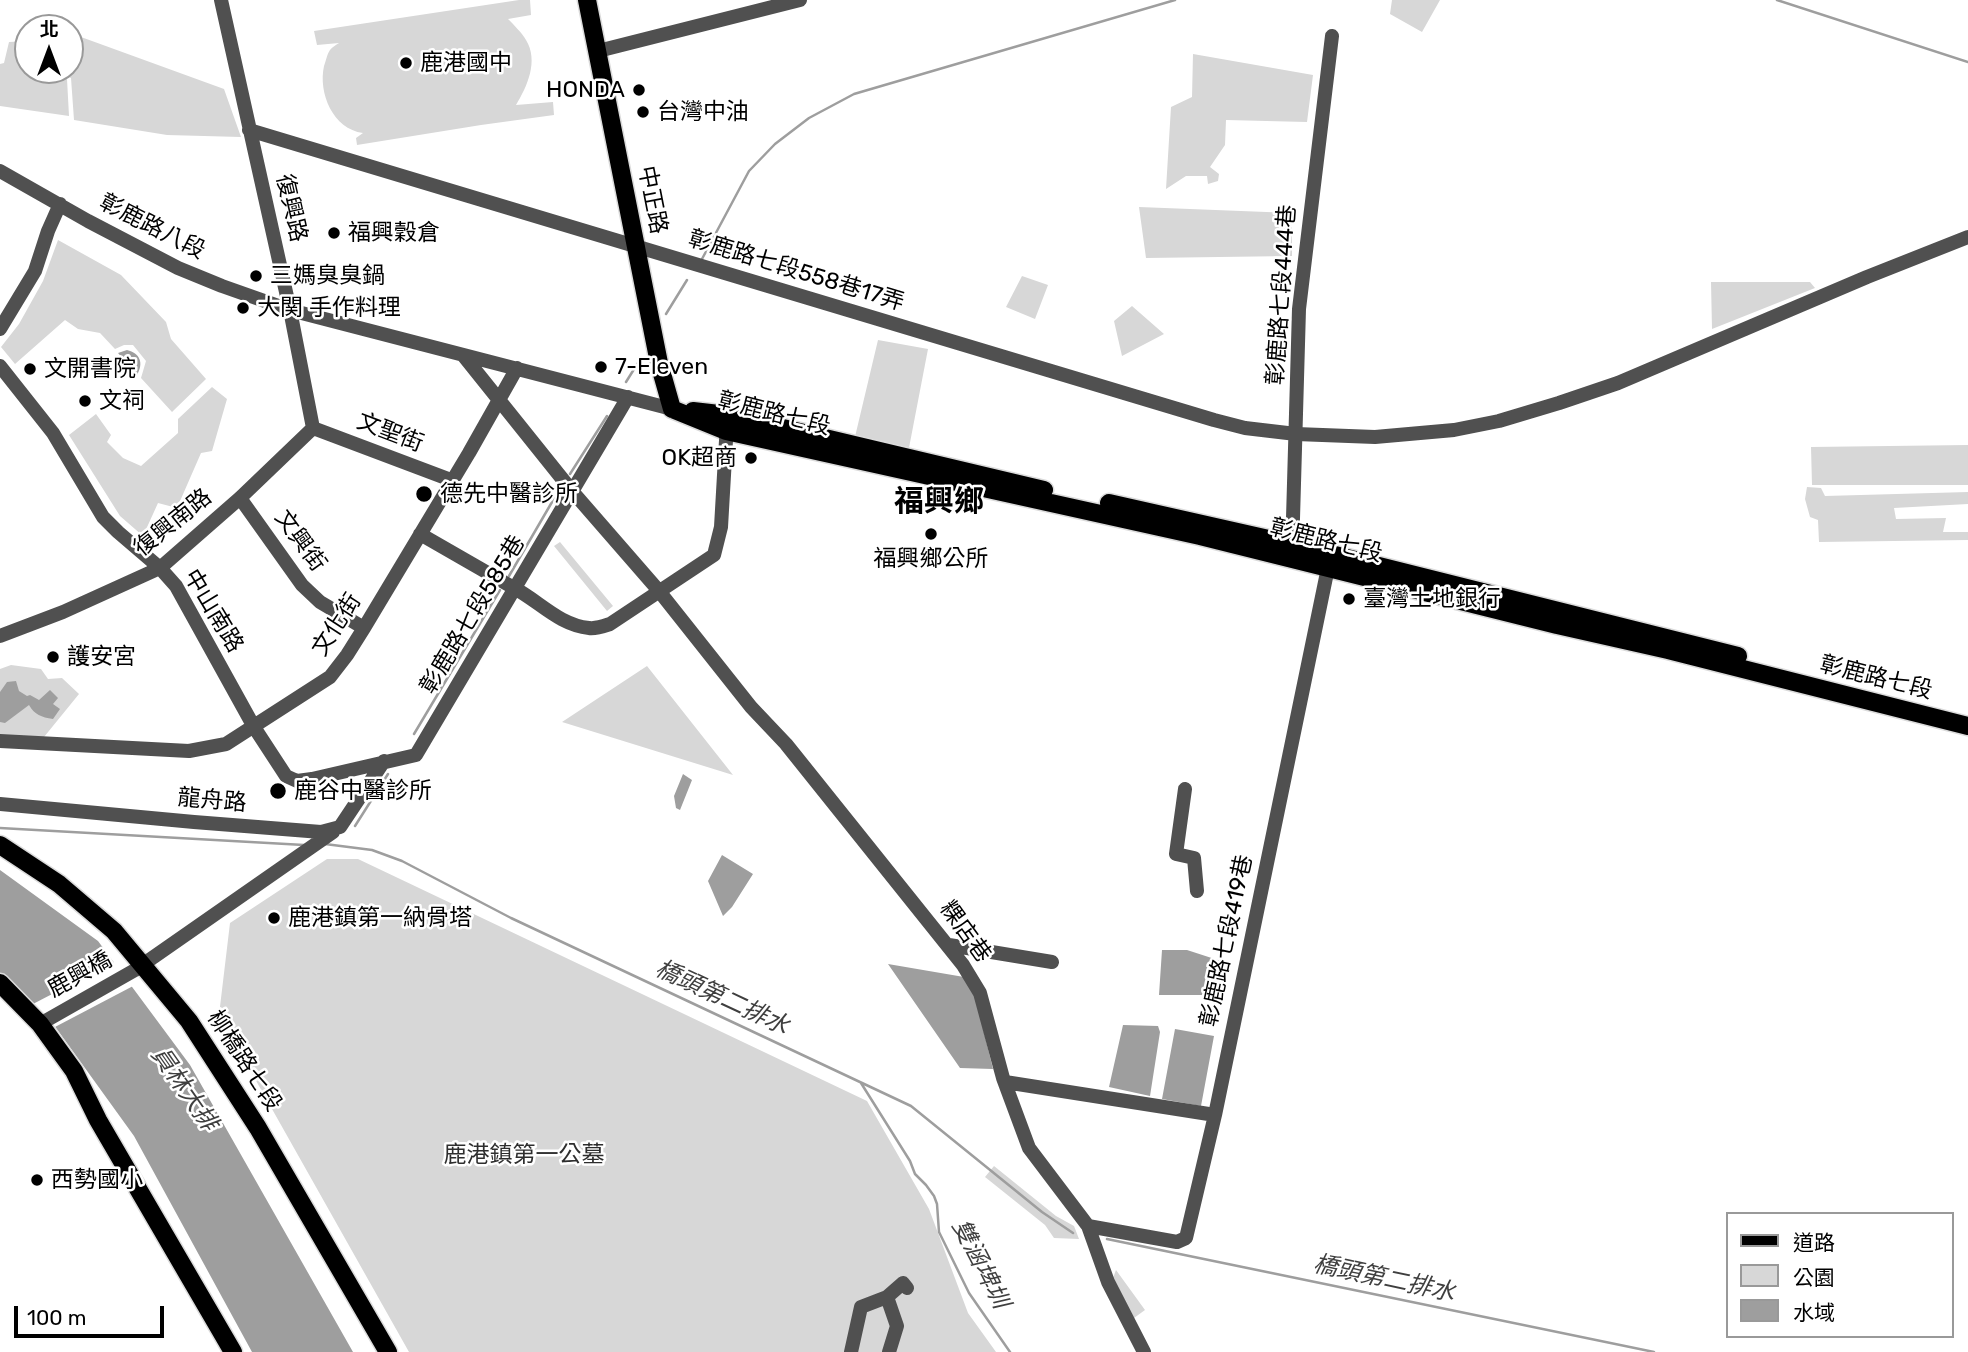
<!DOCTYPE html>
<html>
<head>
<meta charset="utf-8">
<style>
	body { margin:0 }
	#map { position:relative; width:1968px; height:1352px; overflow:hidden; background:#fff; font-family:Rubik,"Noto Sans TC",sans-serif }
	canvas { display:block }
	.legend { position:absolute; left:1726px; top:1212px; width:228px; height:126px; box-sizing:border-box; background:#fff; border:2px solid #999; margin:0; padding:9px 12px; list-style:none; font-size:21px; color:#000 }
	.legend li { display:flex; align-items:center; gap:14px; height:35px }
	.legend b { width:35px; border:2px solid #999 }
	.north { position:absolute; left:14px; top:14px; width:70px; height:70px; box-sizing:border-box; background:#fff; border:2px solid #999; border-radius:50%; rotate:0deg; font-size:19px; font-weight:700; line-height:28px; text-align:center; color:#000 }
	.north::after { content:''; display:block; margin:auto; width:24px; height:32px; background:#000; clip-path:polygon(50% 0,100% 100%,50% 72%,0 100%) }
	.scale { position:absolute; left:14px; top:1306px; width:150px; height:32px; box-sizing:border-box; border:4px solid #000; border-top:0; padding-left:9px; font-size:21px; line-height:24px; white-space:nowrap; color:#000; -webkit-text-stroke:5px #fff; paint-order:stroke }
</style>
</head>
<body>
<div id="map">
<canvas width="1968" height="1352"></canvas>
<ul class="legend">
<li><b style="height:9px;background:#000"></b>道路</li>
<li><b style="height:19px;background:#d7d7d7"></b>公園</li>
<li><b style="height:19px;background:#9e9e9e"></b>水域</li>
</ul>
<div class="north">北</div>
<div class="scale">100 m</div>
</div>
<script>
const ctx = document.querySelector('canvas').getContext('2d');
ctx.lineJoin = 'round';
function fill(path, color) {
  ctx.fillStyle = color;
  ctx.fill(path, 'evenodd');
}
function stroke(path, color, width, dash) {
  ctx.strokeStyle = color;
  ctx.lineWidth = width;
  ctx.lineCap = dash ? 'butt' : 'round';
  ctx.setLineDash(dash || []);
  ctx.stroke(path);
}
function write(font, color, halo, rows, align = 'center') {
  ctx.font = font + ' Rubik,"Noto Sans TC",sans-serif';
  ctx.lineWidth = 5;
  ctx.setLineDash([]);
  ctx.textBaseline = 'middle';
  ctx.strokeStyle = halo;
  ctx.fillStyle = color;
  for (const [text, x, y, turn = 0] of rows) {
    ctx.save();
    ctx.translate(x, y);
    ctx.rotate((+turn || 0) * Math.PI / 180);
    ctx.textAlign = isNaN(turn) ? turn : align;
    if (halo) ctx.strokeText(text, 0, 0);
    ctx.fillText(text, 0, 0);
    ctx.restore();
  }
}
fill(new Path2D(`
	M519 0H530L531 15 508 19C514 25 522 33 526 40 539 61 527 87 516 105L553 102 554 115 481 125 357 145 356 138 363 133C333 129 318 93 324 66 326 61 327 54 330 50 332 47 336 45 339 43L317 45 314 31Z
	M1392 0H1440L1422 32 1390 14Z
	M70 33 224 89 241 137 167 135 74 120 71 78 51 70H70Z
	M28 41V70H39L67 79 69 116 0 106V64L4 63 9 42Z
	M1193 54 1313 75 1307 122 1226 120 1225 145 1210 167 1219 174 1218 181 1208 184 1207 176H1186L1166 189 1171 107 1192 97Z
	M1139 207 1292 213V256L1146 258Z
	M58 240 121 275 166 322 171 339 206 379 172 412 141 378 146 361 133 345H124L115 349 100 333 78 329 65 320 15 364 1 347 19 324 43 281Z
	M1022 276 1048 285 1035 319 1006 307Z
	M1711 282H1810L1815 288 1712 329Z
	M1132 306 1164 334 1122 356 1114 321Z
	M878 340 928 349 908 453 854 441Z
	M212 387 227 399 212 451 201 453 177 508 158 503 143 536 120 516 69 435 96 414 111 435 107 442 123 458 141 466 178 433V419Z
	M1968 445V485H1812L1811 447Z
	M1807 487 1821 488 1825 496 1968 492V504L1894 508 1896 519 1946 518 1943 532H1968V540L1819 542 1818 520 1810 517 1805 499Z
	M560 542 613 606 607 611 554 546Z
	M11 665 41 669 48 679 62 678 79 694 44 737 0 735V669Z
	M647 666 733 775 562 722Z
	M327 859H358L867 1101 929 1209 968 1313 996 1352H409L219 1015 230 923Z
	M994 1166 1056 1216 1074 1226 1079 1239 1054 1238 1045 1225 985 1177Z
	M1116 1270 1145 1310 1134 1318 1113 1278Z`), '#d7d7d7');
fill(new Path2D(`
	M127 350C140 353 144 363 137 375L118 353Z
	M16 681 19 691 27 696 30 695 39 700 50 690 58 698 53 704 60 709 53 719C41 717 35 715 29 705L5 723 0 722V692L7 682Z
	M683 774 692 780 680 810 676 808 674 796Z
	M722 855 753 874 732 907 723 916 708 881Z
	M0 870 98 941 190 1065 353 1352H252L134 1136 46 1014 0 974Z
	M1162 950H1187L1227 963 1219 995H1159Z
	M888 964 964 977 975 996 993 1069 960 1068Z
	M1123 1025 1158 1026 1160 1032 1150 1096 1109 1087Z
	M1175 1029 1214 1036 1201 1106 1162 1099Z`), '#9e9e9e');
fill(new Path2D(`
	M116 961 135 985 55 1027 31 1005Z`), '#fff');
stroke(new Path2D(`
	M1777 0 1968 62
	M702 259 749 171 775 144 809 118 854 94 1175 0
	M666 314 687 280
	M626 382 641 358
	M570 474 607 416
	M509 576 559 490
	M414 734 500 590
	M355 826 388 774
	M0 828 304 845
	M325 844 372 850 402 861 511 918 911 1106 1042 1212 1073 1233
	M861 1083 910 1161 915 1174 926 1185 934 1196 937 1204 939 1232 969 1293 1010 1352
	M1107 1239 1654 1352`), '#9e9e9e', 2.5);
const major = new Path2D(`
	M587 0 659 363 672 409
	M672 409 726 431 1200 536 1557 625 1668 650 1968 726
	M693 411 728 415 1044 490
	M1109 503 1291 544 1738 656
	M0 845 59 884 114 931 189 1021 258 1128 388 1352
	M0 983 40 1024 74 1071 98 1120 233 1352`);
stroke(major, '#dbdbdb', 21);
stroke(new Path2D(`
	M221 0 290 310 313 428
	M598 51 800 0
	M249 130 1214 420 1245 428 1296 434 1375 437 1454 430 1499 421 1559 403 1618 383 1867 277 1968 237
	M0 171 88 221 178 268 222 286 290 310 672 409
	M0 329 35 271 48 231 60 204
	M463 355 572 491 659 591 751 707 786 744 963 965 980 993 1003 1078 1029 1148 1088 1226 1108 1282 1144 1352
	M0 366 53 433 103 517 118 532 160 568 176 586 254 727 286 776 297 781 312 779 416 755 628 397
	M313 428 451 480
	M240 498 302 585 320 602 364 628
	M420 534C451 552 483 570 514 588 539 601 559 625 589 628 596 629 604 626 610 624L714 555 721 527 727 423
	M1292 553 1299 309 1332 36
	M0 636 63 612 160 568 240 498 313 428
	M0 741 189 751 226 744 330 677 347 655 364 628 469 453 517 368
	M1185 789 1176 854 1194 858 1197 891
	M0 804 194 822 321 832 340 827 384 761
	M949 945 1052 962
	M40 1024 135 970 333 832
	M1005 1082 1215 1115
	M1088 1226 1177 1242 1186 1238 1215 1115 1330 558
	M887 1297 903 1283 907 1288 903 1283
	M851 1352 861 1307 887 1297 897 1326 889 1352`), '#505050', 14);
stroke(major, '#000', 18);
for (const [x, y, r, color] of [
	[406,63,7,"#000"],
	[639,90,7,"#000"],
	[643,112,7,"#000"],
	[334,233,7,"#000"],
	[256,276,7,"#000"],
	[243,308,7,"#000"],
	[601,367,7,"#000"],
	[30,369,7,"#000"],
	[85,401,7,"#000"],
	[751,458,7,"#000"],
	[424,494,9,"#000"],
	[931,534,7,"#000"],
	[1349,599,7,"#000"],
	[53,657,7,"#000"],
	[278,791,9,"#000"],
	[274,918,7,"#000"],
	[37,1180,7,"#000"]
]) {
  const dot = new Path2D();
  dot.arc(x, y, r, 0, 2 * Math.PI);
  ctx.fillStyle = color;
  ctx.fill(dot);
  stroke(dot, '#fff', 2.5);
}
write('23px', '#000', '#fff', [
	["鹿港國中",420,63],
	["HONDA",625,90,"right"],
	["台灣中油",657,112],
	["福興穀倉",348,233],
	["三媽臭臭鍋",270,276],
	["大関 手作料理",257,308],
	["7-Eleven",615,367],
	["文開書院",44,369],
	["文祠",99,401],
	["OK超商",737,458,"right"],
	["德先中醫診所",440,494],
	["福興鄉公所",931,559,"center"],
	["臺灣土地銀行",1363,599],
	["護安宮",67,657],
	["鹿谷中醫診所",294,791],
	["鹿港鎮第一納骨塔",288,918],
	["西勢國小",51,1180]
], 'left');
write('23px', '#000', '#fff', [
	["中正路",652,200,79],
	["復興路",291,208,77],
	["彰鹿路八段",152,227,27],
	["彰鹿路七段558巷17弄",796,271,17],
	["彰鹿路七段444巷",1282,295,-86],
	["彰鹿路七段",774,414,14],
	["文聖街",390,433,21],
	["復興南路",173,523,-39],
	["文興街",300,541,54],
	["彰鹿路七段",1326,541,14],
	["中山南路",213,611,59],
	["彰鹿路七段585巷",473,615,-59],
	["文化街",337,625,-57],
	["彰鹿路七段",1876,678,14],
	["龍舟路",212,801,5],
	["粿店巷",965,932,54],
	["彰鹿路七段419巷",1227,941,-78],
	["鹿興橋",80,975,-29],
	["柳橋路七段",244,1061,57]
]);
write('23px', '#2e2e2e', '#fff', [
	["鹿港鎮第一公墓",524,1155]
]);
write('italic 24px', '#3f3f3f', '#fff', [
	["橋頭第二排水",722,998,25],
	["員林大排",184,1089,55],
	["雙涵埤圳",980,1264,63],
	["橋頭第二排水",1384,1279,12]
]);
write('bold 30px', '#000', '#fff', [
	["福興鄉",939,502]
]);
</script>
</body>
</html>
